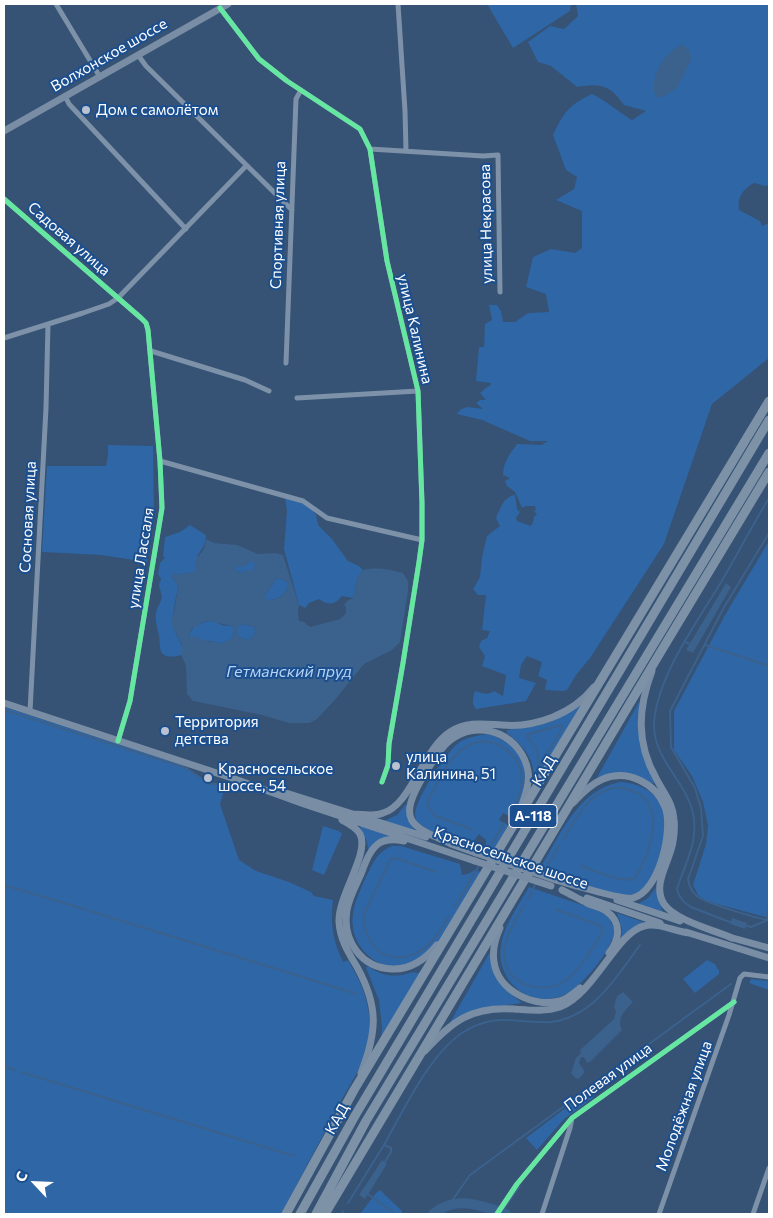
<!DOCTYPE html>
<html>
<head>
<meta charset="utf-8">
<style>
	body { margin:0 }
	#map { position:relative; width:773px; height:1218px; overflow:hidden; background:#365274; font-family:Commissioner,sans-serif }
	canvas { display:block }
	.frame { position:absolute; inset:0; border:5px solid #fff; pointer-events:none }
	.north { position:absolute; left:10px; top:1158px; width:50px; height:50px; -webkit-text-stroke:4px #1b4f8f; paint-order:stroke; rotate:295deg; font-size:14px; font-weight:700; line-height:20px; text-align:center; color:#fff }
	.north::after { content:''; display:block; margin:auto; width:18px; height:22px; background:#fff; clip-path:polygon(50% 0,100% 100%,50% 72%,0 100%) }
</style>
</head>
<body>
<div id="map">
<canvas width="773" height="1218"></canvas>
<div class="frame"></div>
<div class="north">С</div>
</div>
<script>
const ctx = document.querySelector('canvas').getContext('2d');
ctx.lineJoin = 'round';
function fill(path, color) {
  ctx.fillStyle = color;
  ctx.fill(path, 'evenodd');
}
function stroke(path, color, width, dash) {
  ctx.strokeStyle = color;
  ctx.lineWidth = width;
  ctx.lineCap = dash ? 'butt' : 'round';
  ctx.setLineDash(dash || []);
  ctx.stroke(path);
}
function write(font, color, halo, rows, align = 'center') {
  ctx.font = font + ' Commissioner,sans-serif';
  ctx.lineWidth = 4;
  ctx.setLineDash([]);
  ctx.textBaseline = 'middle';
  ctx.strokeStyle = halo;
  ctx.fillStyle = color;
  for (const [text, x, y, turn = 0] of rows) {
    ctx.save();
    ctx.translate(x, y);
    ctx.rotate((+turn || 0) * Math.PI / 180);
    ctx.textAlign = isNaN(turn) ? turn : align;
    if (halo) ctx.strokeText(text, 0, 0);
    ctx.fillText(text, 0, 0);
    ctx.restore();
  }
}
fill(new Path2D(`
	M487 4H571L570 11 513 48Z
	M576 4H769V185L765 186 754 183C743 189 737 197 739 210L760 221 762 226 769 223V358L712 404 664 544 590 658 576 675 567 690 563 691 545 690 547 680 538 676 542 662 527 656 521 665 519 678 536 683 526 701 476 709C471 704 473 698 475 691 482 693 488 696 494 691L503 696 506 675 482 666 485 656 479 647 481 641 487 638 490 631 482 630 486 595H478L473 589 480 577 482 557 487 536 500 526 496 518C500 509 504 496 515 495L517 509 520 512 516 518 517 521 531 526 534 519 533 517 537 515 534 511 536 510 535 506H526L522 508 515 492 507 486 505 481 510 478 503 475C503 462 510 454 517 444L542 445 548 441H530L482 420 457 414C463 404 473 408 483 409L476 403 480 400H486L480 393 487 387 490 386 491 383 476 381 479 347H484L485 324 492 320 489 305H497L501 311 503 322H515L528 313 549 312 546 294 526 287 533 257 551 249 575 253 582 248V211L556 200 574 189 577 177 566 170 553 135C564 112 569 105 592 94 607 101 618 112 632 120L646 111 624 105C610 84 599 83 577 87L551 66 538 62 528 42 550 26 564 29 578 16Z
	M108 445 153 446 154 516 147 562 101 555 42 552 47 466H106L108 455Z
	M285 498 296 501 310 507 316 515 318 525 332 539 348 561 359 566 363 570 358 577 353 598 342 596C335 605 328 606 319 599L309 603 305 608 299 605 284 549 287 511Z
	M190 525 206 535C205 549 201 548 197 558 195 562 196 567 196 571L190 574 187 572 179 575 173 573 172 578 176 582 178 587C176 598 171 618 174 628 176 638 185 643 182 655 173 657 161 659 160 647 159 643 160 639 159 635 157 628 155 619 156 612 157 607 161 602 162 597L159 585 161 579 158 574 160 563 165 558 163 556 165 537 180 532Z
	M769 541V918L706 901 698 895 693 885 706 844 708 826 703 802 692 776 674 750V711L725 615Z
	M249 562H254L255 564 254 570H246L241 573 235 570 236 566 243 567Z
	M280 578 289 583C286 596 277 601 265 600L264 597C268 589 272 588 275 579Z
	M213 621 222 625 233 626 234 630 233 638 221 644 211 641H200L195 637 191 638 189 635C194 624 201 622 213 621Z
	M242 624 254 627 255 631 254 636 247 640C240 638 236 635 236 628Z
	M643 695 639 729 654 782V784L632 776 595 781Z
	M581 704 534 788C536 761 527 749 507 733V730L536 726 550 722Z
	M4 707 182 765 210 785H226L220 804 239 860 256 871 289 882 311 892 314 896 333 900C330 923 333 941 343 962L348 960C363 985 372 1007 369 1036 367 1059 353 1080 342 1099 322 1138 301 1176 281 1214H4Z
	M488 734C520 744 531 764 522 796 520 804 518 811 513 818L503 813 499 820 508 825 492 853 486 851V840L479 834 470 846C451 841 432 834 416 821 416 819 415 816 415 814 416 798 448 749 461 741 469 737 479 735 488 734Z
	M620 782C638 783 656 791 663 808 672 828 656 891 631 895 612 898 560 876 539 870 560 836 577 790 620 782Z
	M405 805H407V818L415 831 384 821 397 815Z
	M360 825 391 837 368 850C368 837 361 835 360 825Z
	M323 826 339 831 342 834 324 875 312 870Z
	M392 846H401L460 864 462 875 468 874 475 870 481 872C466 897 450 932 429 952 422 958 411 965 402 966 379 971 356 950 353 928 350 910 359 893 366 877 373 863 377 852 392 846Z
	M657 886 659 901 664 914 638 904 648 898Z
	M529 887 600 911 610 919 615 931C611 951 583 986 564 995 530 1010 495 981 501 945 504 925 519 905 529 887Z
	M617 913 643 922V924L621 939 622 929Z
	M490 952 506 990 522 1003 499 1006 448 1026Z
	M707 960 715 964 719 971V974L695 993 683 979Z
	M368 966C378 974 389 977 402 975 408 974 412 971 418 973L423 969 381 1042 382 1027 379 1000 366 968Z
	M751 979 769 981V990L749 983Z
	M592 1088 593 1098 564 1119 537 1150 526 1138Z
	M380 1190 402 1211V1214H360L376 1193Z`), '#2f66a5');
fill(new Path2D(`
	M683 44 690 51 691 60 677 88 661 98 656 96C649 84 660 61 670 53 674 49 679 46 683 44Z
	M206 539 214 543 237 545 258 554 275 553 283 555 299 605 298 611 299 621 304 622 310 627 340 619 346 613V607L344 605 347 601 353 598 358 577 363 570C377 567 389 569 403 573L408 581V591L400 642 392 650 364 664 334 701 317 719 310 723H289L262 715 193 701 187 694 186 666 182 657V644L173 628 171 619 174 613 178 587 176 582 172 578 173 573 179 575 187 572 190 574 195 571 196 559 204 549ZM249 562H254L255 564 254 570H246L241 573 235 570 237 566 243 567ZM280 578 289 583C286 596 277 601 266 600L265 597C268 589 272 588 275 579ZM213 621 217 623 233 626 234 630 233 638 221 644 211 641 208 642 204 639 200 641 197 636 191 638 189 635 192 628H196L202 622ZM243 624 254 627 255 631 254 636 247 640C240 638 236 635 237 628Z
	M726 583 731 587 693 653 686 650Z
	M732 918 747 923 745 929 730 924Z
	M623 992 633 1002C626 1010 616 1017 622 1030L590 1062 587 1063 584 1057H581L579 1063 585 1072 579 1079 575 1078 571 1073 576 1058 581 1053 580 1050 614 1019 616 1011 614 1007 617 996Z
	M382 1160 387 1164 365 1199 359 1195Z`), '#3b618d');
stroke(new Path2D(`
	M685 642 690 644
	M705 645 769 666
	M4 710 186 768 210 784H222
	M561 725 563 727 540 767 536 748 526 735Z
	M233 785 242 788
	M472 829 435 816 427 805 429 798C437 786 445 765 455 756 461 750 470 743 478 742 496 739 515 752 520 769 526 784 517 803 509 815
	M563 840C574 822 587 795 609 789 617 786 628 789 635 792 668 806 648 858 635 878 621 884 595 870 581 866
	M486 854 504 823
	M436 872 396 858 391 859 364 914C362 946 389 969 420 951 433 944 442 928 449 916
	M543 873 559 846
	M4 885 87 910
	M528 899 536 883
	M769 905 767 915 769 922
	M524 906C515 921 504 937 504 955 505 985 541 995 563 982 580 971 591 950 602 934V928L598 925 555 909
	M454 908 480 864
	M90 911 357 994
	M768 920C756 918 705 903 697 896 692 892 689 886 688 879L703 836 701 808 695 788 671 747 670 711 723 609 769 533
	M732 923 691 907C684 903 679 898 677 889 684 866 697 845 694 820 691 785 655 763 654 727 654 681 697 622 720 584 737 555 752 526 769 498
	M744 925 751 927 768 920
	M4 1066 15 1070
	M21 1072 294 1156
	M384 1145C403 1111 430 1054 462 1033 496 1011 516 1024 550 1022 593 1018 617 976 640 945
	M368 1194 395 1214
	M348 1203 384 1145 391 1148V1152L385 1162
	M449 1205 470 1175 731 984
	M501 1213 520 1186
	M342 1214 343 1211`), '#3b618d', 2);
stroke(new Path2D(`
	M433 1214C455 1195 481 1205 506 1214`), '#3b618d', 10);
stroke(new Path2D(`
	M56 4 100 77
	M398 4 405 111 406 151
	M220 8 259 59 287 81 360 129 370 149 387 261 418 391 422 503V540L419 562 403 663 389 744 388 765 382 782
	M138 55 146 66 292 210
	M65 96 69 104 186 229
	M370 149 483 156 498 155 500 292
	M4 199 141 318 146 323 148 330 160 461 162 508 130 701 118 741
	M4 338 83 313 109 304 118 298 246 166
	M151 351 245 380 269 391
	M286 363 296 99 301 90
	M297 398 418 391
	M160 461 303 501 327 518 422 540
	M30 711 46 408 48 324
	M497 1214 517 1184 572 1118 734 1002
	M542 1214 570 1128 572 1118
	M659 1214 729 1015 740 978 744 974 769 977
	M753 1214 769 1168`), '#7d92a8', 5);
stroke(new Path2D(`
	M4 131 228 4
	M652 671C638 708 636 743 656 778 663 792 673 803 674 819 675 830 674 840 671 850 666 867 653 887 664 904 676 921 714 930 732 938
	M4 703 232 778 304 804 475 861
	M286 793 426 837
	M573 803C581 794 591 784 603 779 627 769 656 783 665 807 674 829 659 892 633 898 620 900 587 888 573 885
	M353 814C363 814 374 817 383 813 411 805 423 749 450 732 467 721 484 724 502 725 535 728 573 714 594 687
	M342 820C348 823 356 827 360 834 370 853 338 895 339 922 340 939 348 952 357 967 379 1007 377 1032 361 1073
	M404 841C395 839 386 838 378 844 369 851 365 864 361 874 356 885 349 898 347 910 342 940 361 968 392 969 410 970 426 959 437 945
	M451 844 476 853
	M454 845C410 826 396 822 424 775 433 762 441 745 455 737 484 719 522 737 528 771 530 783 525 796 521 808
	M556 880 576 886
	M562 890C570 894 579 899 587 903 593 906 600 907 606 911 622 922 620 939 609 953
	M587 898 660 923
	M617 900 680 921
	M500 928C495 939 492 950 494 962 498 991 534 1008 560 1001 567 999 574 993 580 988
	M686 932 769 958
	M729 937 769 948
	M425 1051C452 1021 472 1006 514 1009 529 1010 545 1012 560 1007 595 993 616 933 644 926 659 922 675 932 689 933`), '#798da4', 7);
stroke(new Path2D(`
	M286 1214 354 1090 769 401
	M300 1214 356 1114 769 420
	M316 1214 366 1121 769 453
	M325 1214 660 653 769 472`), '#7e92a7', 9);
stroke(new Path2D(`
	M476 853 556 880
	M475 861 551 886`), '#798da4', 7);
stroke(new Path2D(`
	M220 8 259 59 287 81 360 129 370 149 387 261 418 391 422 503V540L419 562 403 663 389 744 388 765 382 782
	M4 199 141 318 146 323 148 330 160 461 162 508 130 701 118 741
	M497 1214 517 1184 572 1118 734 1002`), '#66e7a1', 5);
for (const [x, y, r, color] of [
	[86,110,5,"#b9c2ce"],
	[165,731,5,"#b9c2ce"],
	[396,766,5,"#b9c2ce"],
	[208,778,5,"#b9c2ce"]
]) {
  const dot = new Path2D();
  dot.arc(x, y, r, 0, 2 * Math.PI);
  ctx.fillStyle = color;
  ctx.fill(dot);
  stroke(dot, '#1b4f8f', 2);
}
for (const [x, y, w] of [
	[533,816,48]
]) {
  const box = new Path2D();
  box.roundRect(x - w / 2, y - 11.5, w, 23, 4);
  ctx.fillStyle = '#1b4f8f';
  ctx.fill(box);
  stroke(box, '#fff', 1);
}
write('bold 14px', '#fff', null, [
	["А-118",533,816]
]);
write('15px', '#fff', '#1b4f8f', [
	["Волхонское шоссе",109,55,-30],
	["улица Некрасова",486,224,-91],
	["Спортивная улица",278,225,-88],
	["Садовая улица",69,239,41],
	["улица Калинина",415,329,77],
	["Сосновая улица",28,517,-87],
	["улица Лассаля",141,558,-81],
	["КАД",544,771,-59],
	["Красносельское шоссе",511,858,19],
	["Полевая улица",608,1077,-36],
	["Молодёжная улица",684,1106,-70],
	["КАД",337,1119,-61]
]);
write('15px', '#fff', '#1b4f8f', [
	["Дом с самолётом",96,110],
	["Территория",175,722],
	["детства",175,739],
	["улица",406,757],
	["Калинина, 51",406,774],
	["Красносельское",218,769],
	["шоссе, 54",218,786]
], 'left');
write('italic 16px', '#b5d3f5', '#1b4f8f', [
	["Гетманский пруд",289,672]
]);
</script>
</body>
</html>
